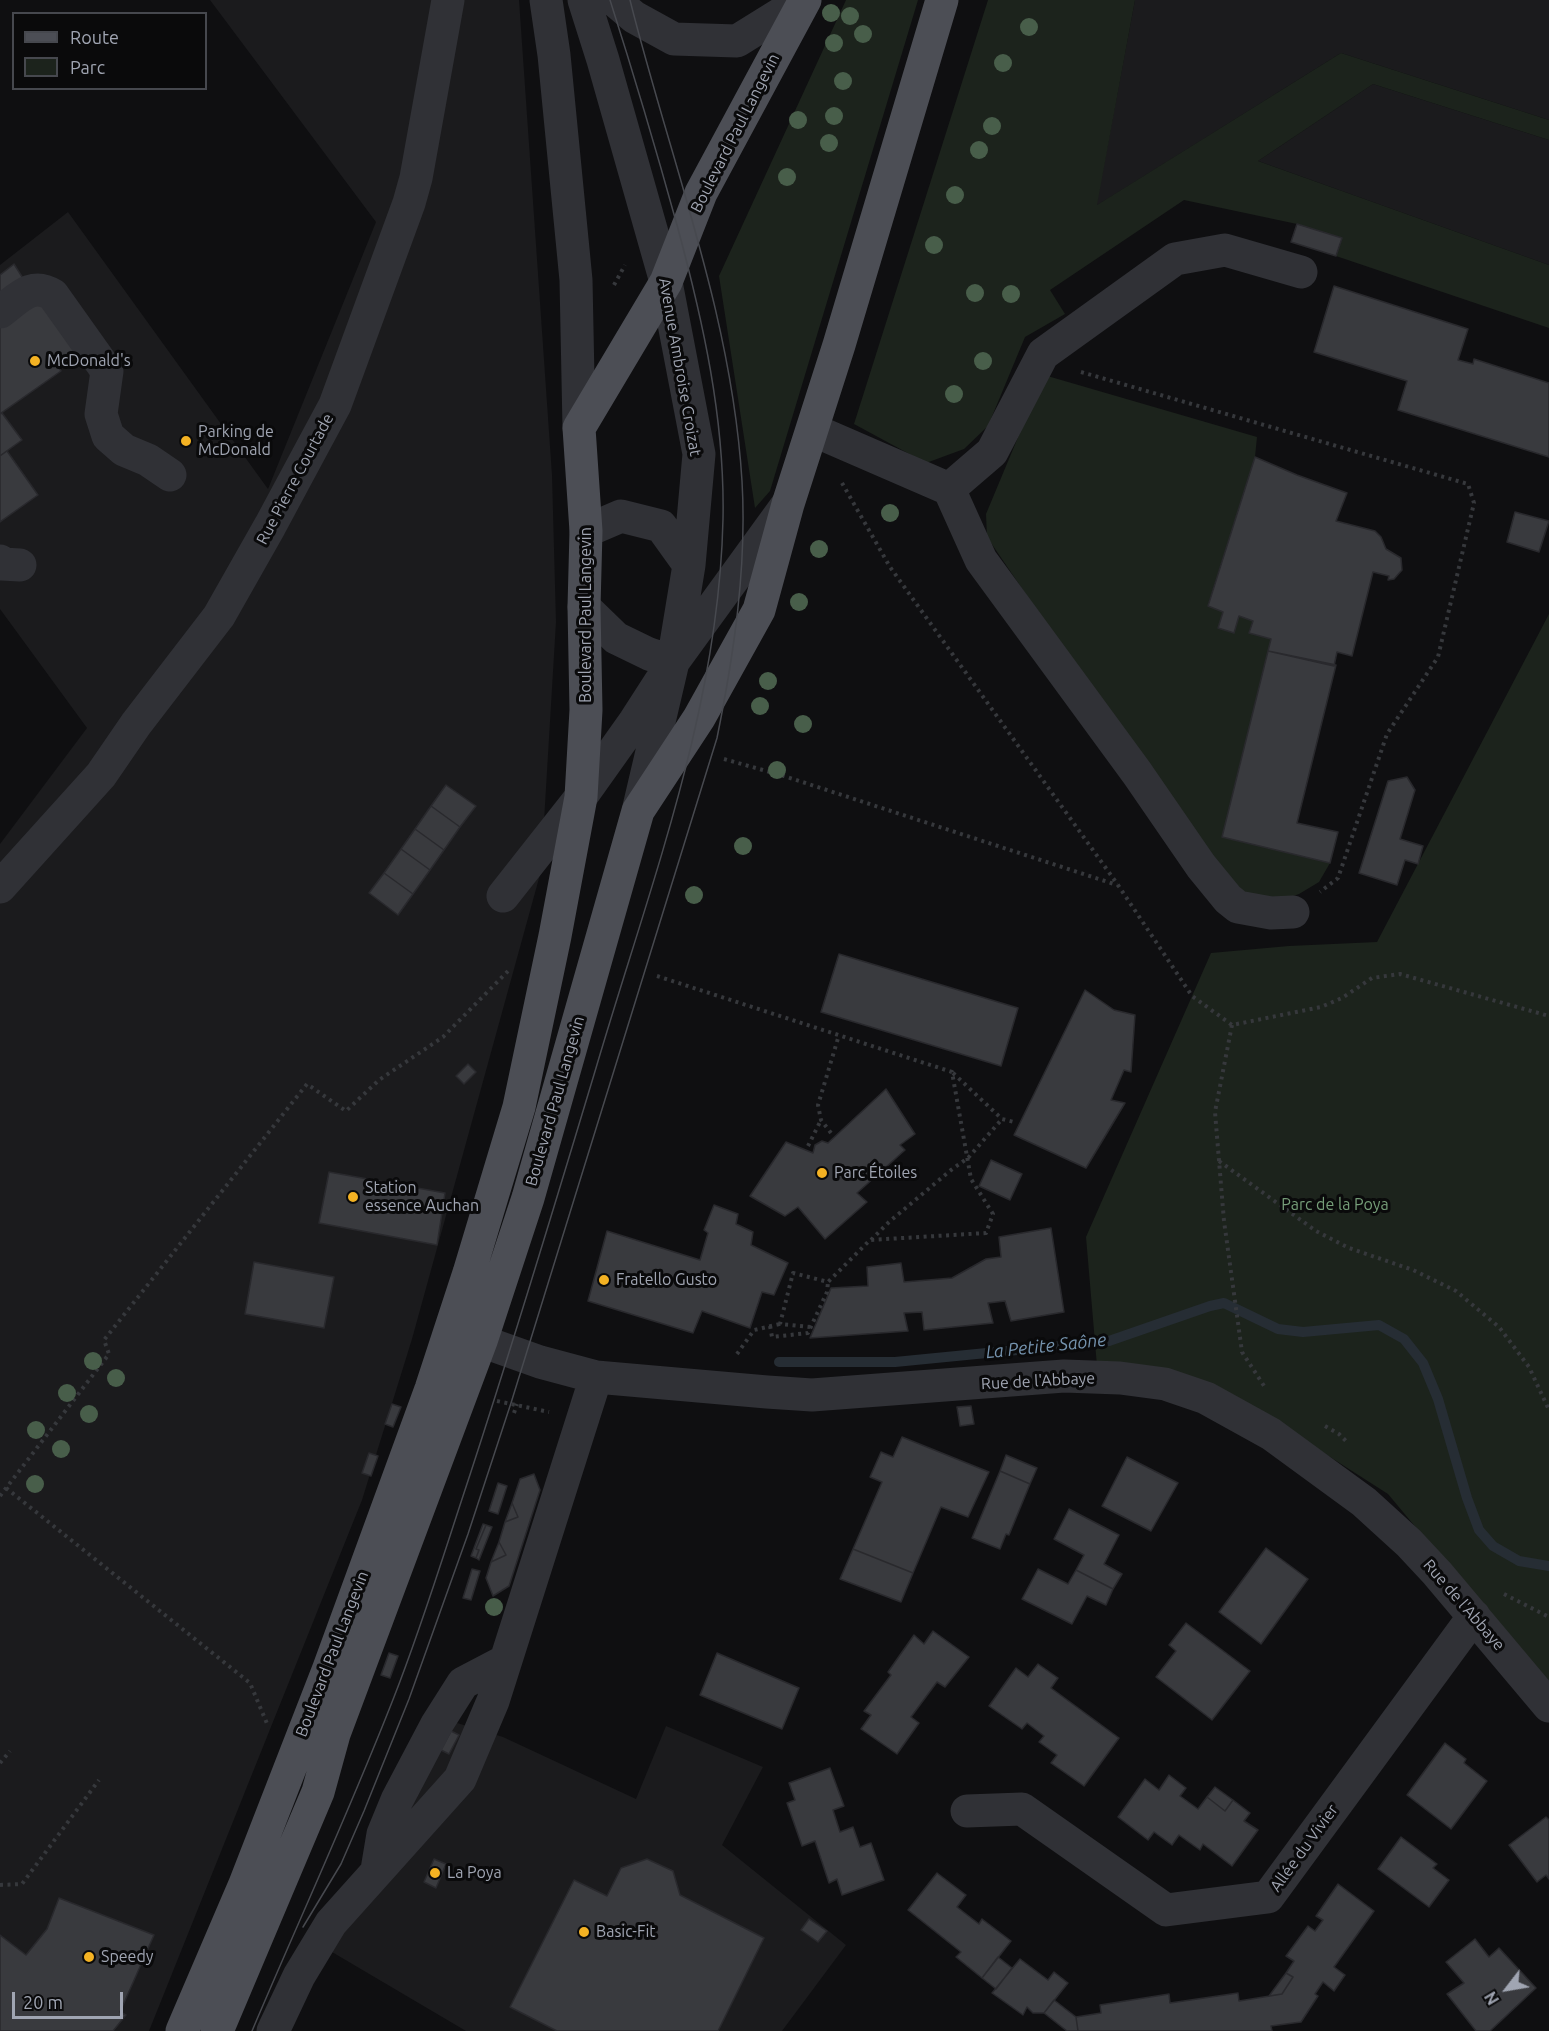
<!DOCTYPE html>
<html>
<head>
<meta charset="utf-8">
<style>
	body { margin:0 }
	#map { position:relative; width:1549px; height:2031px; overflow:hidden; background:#0f0f11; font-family:Ubuntu,sans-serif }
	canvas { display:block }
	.legend { position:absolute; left:12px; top:12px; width:195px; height:78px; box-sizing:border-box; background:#0a0a0b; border:2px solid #46484e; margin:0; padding:8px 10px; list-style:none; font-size:18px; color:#a0a5b2 }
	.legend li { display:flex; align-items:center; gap:12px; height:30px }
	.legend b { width:30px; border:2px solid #46484e }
	.north { position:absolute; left:1477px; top:1959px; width:60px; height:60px; -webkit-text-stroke:4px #0a0a0b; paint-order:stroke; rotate:239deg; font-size:16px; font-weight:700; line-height:24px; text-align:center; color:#a0a5b2 }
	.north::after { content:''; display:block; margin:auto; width:21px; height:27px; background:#a0a5b2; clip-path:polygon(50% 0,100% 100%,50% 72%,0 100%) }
	.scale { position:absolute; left:12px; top:1992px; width:111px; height:27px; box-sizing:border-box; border:3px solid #a0a5b2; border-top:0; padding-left:8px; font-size:18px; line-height:21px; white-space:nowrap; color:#a0a5b2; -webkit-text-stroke:4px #0a0a0b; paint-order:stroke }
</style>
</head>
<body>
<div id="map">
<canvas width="1549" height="2031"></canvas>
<ul class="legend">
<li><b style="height:8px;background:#4c4e55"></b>Route</li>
<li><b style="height:16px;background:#1c231c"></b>Parc</li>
</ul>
<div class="north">N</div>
<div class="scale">20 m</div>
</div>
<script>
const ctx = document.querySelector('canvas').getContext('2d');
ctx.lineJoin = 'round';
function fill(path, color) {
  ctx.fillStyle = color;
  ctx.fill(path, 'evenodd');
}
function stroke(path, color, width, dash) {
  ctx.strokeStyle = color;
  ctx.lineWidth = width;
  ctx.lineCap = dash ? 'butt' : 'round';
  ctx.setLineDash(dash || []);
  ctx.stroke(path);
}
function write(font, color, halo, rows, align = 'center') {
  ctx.font = font + ' Ubuntu,sans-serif';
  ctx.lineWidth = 6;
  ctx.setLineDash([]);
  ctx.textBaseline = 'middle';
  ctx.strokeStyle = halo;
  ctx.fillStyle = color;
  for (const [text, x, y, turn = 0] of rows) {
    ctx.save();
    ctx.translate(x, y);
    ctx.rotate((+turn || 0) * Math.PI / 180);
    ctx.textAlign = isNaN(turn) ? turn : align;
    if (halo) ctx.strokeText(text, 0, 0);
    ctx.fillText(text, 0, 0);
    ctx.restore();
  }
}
fill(new Path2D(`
	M210 0H519L552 475 556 622 541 871 412 1339 362 1500 149 2031H0V844L87 728 0 609V265L68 212 268 489 376 222Z
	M1135 0H1549V120L1341 53 1096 206Z
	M1373 84 1549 140V265L1258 161Z
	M431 1715 503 1737 636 1799 666 1726 763 1767 722 1845 846 1945 782 2031H466L332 1952Z`), '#1b1b1d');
fill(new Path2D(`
	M846 0H918L770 491 755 508 719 276Z
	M988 0H1135L1097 205 1341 53 1549 120V140L1373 84 1258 161 1549 265V328L1336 256 1342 239 1297 224 1184 200 1050 290 1065 314 1025 337 988 426 964 449 926 463 854 424Z
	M1044 375 1257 437 1255 457 1208 605 1223 612 1218 628 1239 616 1253 621 1249 632 1271 639 1222 837 1330 863 1319 882 1299 894 1280 901 1256 898 1225 881 1199 849 987 537 986 514Z
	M1549 614V1687L1388 1494 1241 1400 1097 1366 1086 1237 1211 953 1289 946 1377 942Z`), '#1c231c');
stroke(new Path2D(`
	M779 1362H895L1109 1341 1210 1306 1224 1303 1278 1329 1303 1332 1379 1325 1404 1339 1423 1363 1438 1399 1467 1498 1479 1530 1493 1546 1519 1561 1549 1566`), '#262d34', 10);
const building = new Path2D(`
	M1297 224 1342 238 1336 256 1291 242Z
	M14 264 24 280 0 296V275Z
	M1334 286 1468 329 1458 360 1473 364 1474 359 1549 383V457L1398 410 1407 381 1314 352Z
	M40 301 79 354 59 368 61 371 0 414V325Z
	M2 413 22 440 0 456V414Z
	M7 451 38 495 0 522V456Z
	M1255 457 1297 475 1347 493 1336 521 1375 531 1381 537 1386 549 1401 558 1402 570 1394 579 1388 580 1389 576 1373 572 1352 656 1337 652 1334 666 1268 651 1271 639 1249 633 1253 621 1239 616 1234 633 1218 628 1223 612 1208 606Z
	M1515 512 1549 521 1539 552 1507 542Z
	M1268 651 1336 665 1297 823 1338 832 1330 863 1222 837Z
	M1407 777 1415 790 1400 839 1423 846 1418 864 1405 860 1397 885 1359 873 1388 781Z
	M446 785 476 806 460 827 431 806Z
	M431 806 460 827 444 850 415 829Z
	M415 829 444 850 430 870 401 849Z
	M401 849 430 870 413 894 384 873Z
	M384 873 413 894 398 915 369 893Z
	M839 954 1018 1008 1001 1066 821 1012Z
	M1085 990 1114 1010 1135 1015 1131 1072 1124 1070 1111 1100 1125 1103 1086 1168 1014 1135Z
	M468 1064 476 1072 464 1084 456 1076Z
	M886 1089 915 1134 900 1145 905 1150 857 1193 867 1202 825 1239 798 1207 785 1216 750 1196 786 1142 813 1153 815 1145 822 1141 828 1143Z
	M991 1160 1022 1174 1010 1200 979 1186Z
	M329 1172 445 1193 437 1245 319 1223Z
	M714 1205 738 1214 736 1224 753 1232 751 1245 788 1263 774 1295 762 1292 750 1328 702 1311 693 1333 588 1301 607 1231 700 1260 708 1233 704 1230Z
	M1051 1228 1064 1312 1011 1321 1005 1301 988 1303 993 1323 924 1330 922 1312 904 1313 908 1331 810 1338 831 1288 868 1286 867 1267 901 1263 904 1282 952 1278 986 1259 1001 1257 999 1237Z
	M254 1262 334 1277 324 1328 245 1314Z
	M392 1404 401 1407 393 1427 385 1424Z
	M971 1406 974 1424 960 1426 957 1407Z
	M902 1437 989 1472 968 1517 941 1507 913 1573 853 1549 882 1482 870 1477 881 1452 893 1457Z
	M369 1453 378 1456 371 1476 362 1473Z
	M1006 1455 1037 1468 1030 1484 1000 1471Z
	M1127 1457 1178 1483 1151 1531 1102 1506Z
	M1000 1471 1030 1484 1009 1535 1006 1534 1000 1549 972 1538Z
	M534 1474 540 1490 509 1586 493 1596 486 1578 491 1562 506 1555 499 1542 505 1522 518 1517 512 1503 520 1479Z
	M498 1483 507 1486 498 1514 489 1511Z
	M512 1503 518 1517 505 1522Z
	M1069 1509 1119 1535 1104 1564 1122 1574 1113 1589 1076 1570 1084 1555 1054 1539Z
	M483 1524 486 1525 476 1549 479 1550 476 1558 471 1556Z
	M486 1525 492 1527 479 1560 476 1558 479 1550 476 1549Z
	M499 1542 506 1555 491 1562Z
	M1266 1548 1308 1579 1261 1644 1219 1612Z
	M853 1549 913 1573 901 1602 840 1579Z
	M472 1569 480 1571 471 1600 463 1598Z
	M1038 1569 1068 1584 1076 1570 1113 1589 1106 1605 1087 1596 1072 1624 1022 1599Z
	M1186 1623 1250 1671 1212 1720 1156 1677 1176 1651 1169 1645Z
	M933 1631 969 1657 945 1687 937 1682 911 1717 919 1723 897 1754 861 1729 871 1715 864 1711 891 1675 888 1672 914 1635 924 1644Z
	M389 1653 398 1656 390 1678 381 1675Z
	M717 1653 799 1688 782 1729 700 1695Z
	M1038 1664 1058 1678 1051 1688 1119 1738 1084 1786 1051 1763 1057 1755 1039 1742 1044 1736 1027 1723 1022 1729 989 1706 1016 1668 1028 1677Z
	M451 1731 459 1735 449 1754 441 1750Z
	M1445 1743 1466 1759 1464 1763 1487 1781 1451 1829 1407 1795Z
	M830 1768 844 1806 833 1810 840 1832 853 1827 860 1847 871 1843 884 1880 842 1895 837 1879 829 1883 815 1841 802 1846 787 1803 795 1800 789 1783Z
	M1169 1775 1186 1788 1180 1796 1198 1809 1207 1797 1225 1811 1233 1800 1250 1813 1244 1821 1258 1830 1232 1866 1203 1844 1200 1850 1179 1835 1172 1845 1154 1832 1148 1840 1118 1817 1145 1779 1159 1790Z
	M1215 1787 1233 1800 1225 1811 1207 1797Z
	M1546 1817 1549 1820V1879L1546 1875 1537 1882 1509 1845Z
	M1401 1837 1437 1864 1433 1868 1449 1880 1429 1907 1378 1869Z
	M434 1859 446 1864 436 1888 424 1882Z
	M647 1859 673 1871 680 1895 764 1938 718 2031H557L510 2007 574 1880 607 1896 621 1868Z
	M937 1873 966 1895 957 1907 979 1924 982 1919 1011 1941 982 1978 956 1957 961 1952 908 1910Z
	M1338 1884 1374 1911 1334 1967 1345 1975 1334 1991 1323 1982 1315 1994 1318 1996 1301 2022 1271 2026 1272 2031H1078L1076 2017 1101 2013 1100 2005 1169 1994 1170 2003 1238 1993 1239 2001 1282 1994 1293 1977 1286 1973 1294 1961 1286 1956 1308 1926 1315 1931 1323 1920 1316 1916Z
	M59 1898 154 1935 120 2012 126 2015 113 2031H0V1935L26 1955 47 1929Z
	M809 1919 827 1931 818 1942 801 1930Z
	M1475 1939 1489 1957 1499 1948 1536 1988 1490 2031H1476L1447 1994 1464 1983 1446 1962Z
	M998 1957 1012 1968 996 1989 982 1978Z
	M1020 1959 1048 1980 1054 1972 1068 1983 1044 2013H1033L1027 2007 1023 2015 992 1993Z
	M1286 1973 1293 1977 1282 1994 1269 1996Z
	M1054 2000 1076 2017 1078 2031H1067L1044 2013Z`);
fill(building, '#393a3e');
stroke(building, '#29292d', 1.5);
stroke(new Path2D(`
	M614 285 625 265
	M1081 372 1468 484 1474 503 1438 657 1387 734 1338 878 1320 892
	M842 483 890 567 1118 885 1192 996 1232 1025 1321 1007 1342 998 1372 978 1400 974 1549 1016
	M724 759 784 776 1117 885
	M657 976 952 1072 971 1179 993 1214 986 1233 870 1240 828 1282 793 1273 780 1324 810 1327
	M1232 1025 1215 1112 1224 1221 1242 1352 1266 1389
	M953 1073 1002 1119 1014 1122
	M831 1133 821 1120 818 1105 839 1035
	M808 1146 821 1120
	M1219 1161 1316 1231 1349 1248 1413 1270 1456 1291 1499 1327 1529 1367 1549 1410
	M871 1240 889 1222 951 1170 968 1158 1002 1119
	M770 1326 772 1337 808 1333 827 1292 828 1282
	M737 1354 754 1330 780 1324
	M497 1401 549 1412
	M514 1413 517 1404
	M1325 1426 1339 1434 1348 1443
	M6 1488 250 1683 268 1726
	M0 1496 109 1354 104 1340 307 1084 346 1111 379 1080 443 1037 510 969
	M1504 1594 1549 1617
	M0 1763 10 1751
	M0 1885 22 1884 99 1780`), '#36383c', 4, [3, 4.5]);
stroke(new Path2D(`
	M546 0 554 55 576 280 579 428
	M584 0 603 60 666 282 699 454 689 565 673 662 639 807
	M614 0 634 17 674 39 737 41 803 0
	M0 312C18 299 31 281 53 295L107 371 101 414 108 436 124 450 148 460 170 475
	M813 430 949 489 992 452 1043 354 1175 259 1225 250 1301 272
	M949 489 981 560 1137 773 1201 866 1228 899 1238 907 1271 913 1293 912
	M586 531 621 516 661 526 689 565
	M0 561 2 564 20 565
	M584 607 616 638 649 654 673 662
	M0 887 101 775 136 724 219 616 270 526 335 405 409 203 416 178 448 0
	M503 896 581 797 635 721 673 662 787 505
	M476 1313 481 1341 540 1362 596 1377 767 1392 812 1395 1064 1376 1120 1378 1165 1384 1206 1398 1271 1434 1364 1502 1409 1543 1437 1573 1549 1706
	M967 1811 1022 1809 1166 1910 1268 1897 1474 1616
	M377 1870 383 1834 397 1800 437 1724 463 1683 505 1661
	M273 2031 299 1976 331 1923 460 1779 493 1701 596 1377`), '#303136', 33);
stroke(new Path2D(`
	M182 2031 245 1884 329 1668 431 1389 469 1273 519 1107 555 936 581 797 586 710 584 607 586 531 579 428 666 282 701 193 805 0
	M217 2031 318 1792 334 1734 481 1341 528 1198 638 811 699 718 759 610 788 504 839 345 942 0`), '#4c4e55', 33);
stroke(new Path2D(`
	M303 1927 341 1864 364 1811 409 1699 468 1534 511 1403 717 738C734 654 747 566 742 481 732 315 670 160 630 0
	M252 2031C299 1920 350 1810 394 1697 420 1631 441 1563 463 1496 510 1354 553 1211 596 1068 649 888 719 709 723 519 725 419 703 321 677 225 656 149 634 75 610 0`), '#47494f', 1.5);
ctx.fillStyle = '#485e4a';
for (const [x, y] of [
	[831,13],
	[850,16],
	[1029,27],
	[863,34],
	[834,43],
	[1003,63],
	[843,81],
	[834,116],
	[798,120],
	[992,126],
	[829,143],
	[979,150],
	[787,177],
	[955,195],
	[934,245],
	[975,293],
	[1011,294],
	[983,361],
	[954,394],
	[890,513],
	[819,549],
	[799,602],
	[768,681],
	[760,706],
	[803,724],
	[777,770],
	[743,846],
	[694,895],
	[93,1361],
	[116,1378],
	[67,1393],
	[89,1414],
	[36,1430],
	[61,1449],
	[35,1484],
	[494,1607]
]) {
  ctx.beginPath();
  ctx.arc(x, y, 9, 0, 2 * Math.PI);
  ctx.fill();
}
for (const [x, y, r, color] of [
	[35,361,6,"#f4b223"],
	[186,441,6,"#f4b223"],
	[822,1173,6,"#f4b223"],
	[353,1197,6,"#f4b223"],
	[604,1280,6,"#f4b223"],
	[435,1873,6,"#f4b223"],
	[584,1932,6,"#f4b223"],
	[89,1957,6,"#f4b223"]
]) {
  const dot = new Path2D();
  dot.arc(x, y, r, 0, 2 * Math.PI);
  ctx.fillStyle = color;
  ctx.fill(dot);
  stroke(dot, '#0a0a0b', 2);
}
write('16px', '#a0a5b2', '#0a0a0b', [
	["Boulevard Paul Langevin",735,133,-63],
	["Avenue Ambroise Croizat",680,367,80],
	["Rue Pierre Courtade",295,479,-62],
	["Boulevard Paul Langevin",586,615,-90],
	["Boulevard Paul Langevin",555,1101,-74],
	["Rue de l'Abbaye",1038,1381,-3],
	["Rue de l'Abbaye",1464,1605,49],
	["Boulevard Paul Langevin",332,1654,-69],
	["Allée du Vivier",1304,1848,-54]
]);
write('16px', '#a0a5b2', '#0a0a0b', [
	["McDonald's",47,361],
	["Parking de",198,432],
	["McDonald",198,450],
	["Parc Étoiles",834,1173],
	["Station",365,1188],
	["essence Auchan",365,1206],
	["Fratello Gusto",616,1280],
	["La Poya",447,1873],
	["Basic-Fit",596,1932],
	["Speedy",101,1957]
], 'left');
write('16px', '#769e79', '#0a0a0b', [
	["Parc de la Poya",1335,1205]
]);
write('italic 18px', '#7593ae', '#0a0a0b', [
	["La Petite Saône",1046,1346,-6]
]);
</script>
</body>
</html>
